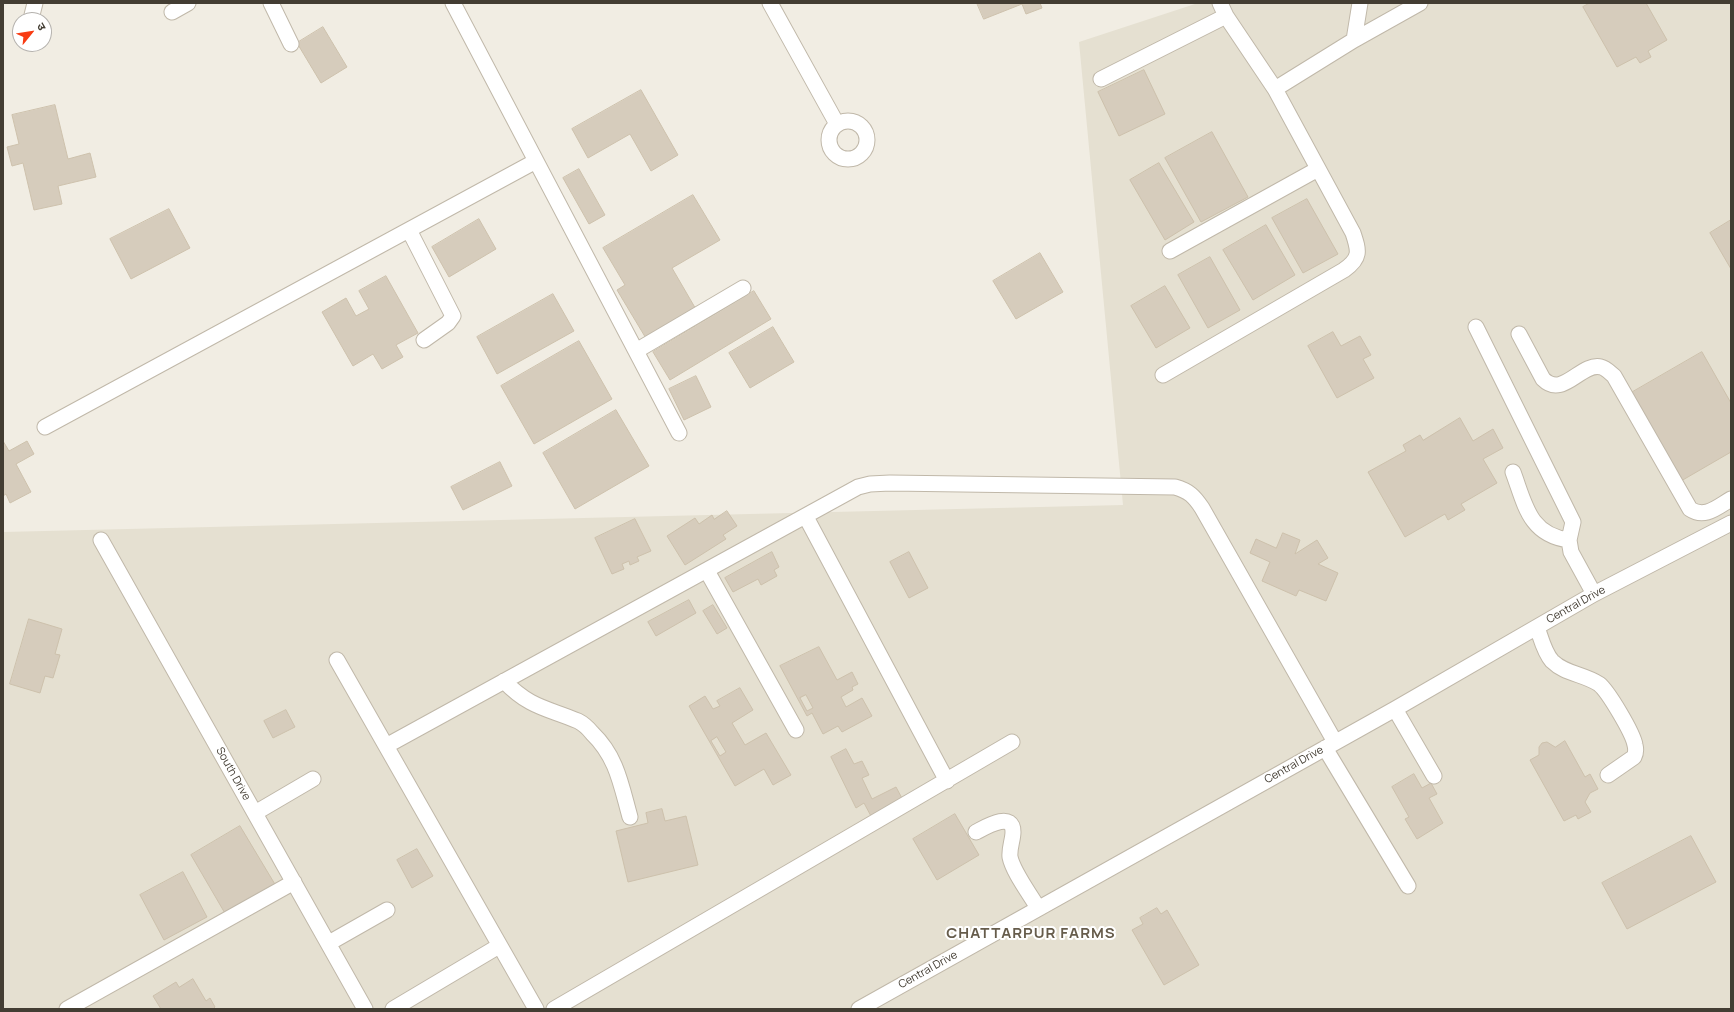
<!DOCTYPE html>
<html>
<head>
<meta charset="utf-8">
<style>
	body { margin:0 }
	#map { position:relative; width:1734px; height:1012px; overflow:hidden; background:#f1ede3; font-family:Manrope,"Noto Sans Devanagari",sans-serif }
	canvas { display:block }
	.frame { position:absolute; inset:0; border:4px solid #433d33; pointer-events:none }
	.north { position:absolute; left:12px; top:12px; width:40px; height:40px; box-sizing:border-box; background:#fff; border:1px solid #b4b1ad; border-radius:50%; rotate:60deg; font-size:11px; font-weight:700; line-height:16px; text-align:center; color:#433d33 }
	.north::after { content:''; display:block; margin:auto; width:14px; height:18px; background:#f83c13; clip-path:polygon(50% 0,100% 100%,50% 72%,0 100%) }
</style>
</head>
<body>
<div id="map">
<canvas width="1734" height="1012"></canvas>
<div class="frame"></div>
<div class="north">उ</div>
</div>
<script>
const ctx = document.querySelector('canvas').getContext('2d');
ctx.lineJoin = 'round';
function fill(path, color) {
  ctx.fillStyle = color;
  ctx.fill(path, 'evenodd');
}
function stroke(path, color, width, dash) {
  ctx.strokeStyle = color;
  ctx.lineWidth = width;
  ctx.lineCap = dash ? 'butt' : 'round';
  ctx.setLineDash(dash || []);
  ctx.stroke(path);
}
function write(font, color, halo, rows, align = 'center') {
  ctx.font = font + ' Manrope,sans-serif';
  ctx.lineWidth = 4;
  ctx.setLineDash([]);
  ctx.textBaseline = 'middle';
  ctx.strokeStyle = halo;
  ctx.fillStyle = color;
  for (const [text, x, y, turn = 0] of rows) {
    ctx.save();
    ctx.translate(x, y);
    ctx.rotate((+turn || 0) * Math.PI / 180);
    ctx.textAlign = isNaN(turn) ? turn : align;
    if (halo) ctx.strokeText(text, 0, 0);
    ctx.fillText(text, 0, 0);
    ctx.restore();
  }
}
fill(new Path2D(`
	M1198 3H1731V1009H3V532L1123 505 1079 42Z`), '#e5e0d1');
const building = new Path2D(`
	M977 3H1040L1042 8 1026 14 1022 4 984 19Z
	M1590 3H1646L1667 40 1648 51 1651 57 1640 63 1636 57 1617 67 1583 7Z
	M323 27 347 67 321 83 297 43Z
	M1144 70 1165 114 1119 136 1098 92Z
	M641 90 678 155 651 171 630 134 588 158 572 129Z
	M55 105 68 159 90 153 96 177 58 186 62 204 34 210 23 163 12 166 7 147 19 144 12 115Z
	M1212 132 1248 197 1201 222 1165 158Z
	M1159 163 1194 222 1165 240 1130 180Z
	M579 169 605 215 589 224 563 178Z
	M693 195 720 240 672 268 697 311 647 340 617 290 625 285 603 248Z
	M1307 199 1338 254 1303 273 1272 218Z
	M169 209 190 248 131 279 110 239Z
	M479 219 496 249 449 277 432 247Z
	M1731 220V269L1710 233Z
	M1266 225 1295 275 1253 300 1223 250Z
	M1040 253 1063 292 1016 319 993 281Z
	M1210 257 1240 310 1208 328 1178 275Z
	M386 276 418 333 396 345 403 357 382 369 373 354 353 366 322 312 346 298 356 316 369 309 359 291Z
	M1165 286 1190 328 1156 348 1131 306Z
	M754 291 771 319 670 380 653 352Z
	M553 294 574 331 497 374 477 337Z
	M773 327 794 362 750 388 729 353Z
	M1333 332 1341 346 1360 336 1371 355 1363 359 1374 378 1337 398 1308 346Z
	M579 341 612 399 534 444 501 386Z
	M1702 352 1731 403V452L1681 481 1631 393Z
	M696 376 711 407 684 420 669 389Z
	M616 410 649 466 575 509 543 453Z
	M1460 418 1473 441 1493 429 1503 448 1483 459 1497 483 1461 504 1465 510 1448 520 1445 514 1405 537 1368 472 1406 451 1403 445 1420 435 1423 440Z
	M3 441 9 451 27 441 34 454 16 464 31 492 10 503 6 494 3 496Z
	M500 462 512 486 463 510 451 487Z
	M727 511 737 526 723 535 726 539 685 565 667 536 695 518 699 524 712 515 714 519Z
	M635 519 651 551 637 557 639 561 630 565 629 561 622 564 624 569 612 574 595 538Z
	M1283 533 1300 540 1295 554 1317 540 1328 558 1318 564 1338 573 1326 601 1299 590 1296 596 1262 581 1270 562 1250 553 1256 539 1276 548Z
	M772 552 779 567 774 570 777 576 761 585 758 579 733 592 725 578Z
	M909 552 928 588 909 598 890 562Z
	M689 600 696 613 656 636 648 622Z
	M713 605 727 628 717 634 703 611Z
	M29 619 62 629 55 654 60 655 53 678 45 676 40 693 10 684Z
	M819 647 837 680 852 672 858 684 852 687 853 690 841 697 846 707 862 698 872 716 842 732 838 726 823 734 812 713 807 716 780 666ZM806 695 813 708 807 711 800 698Z
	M740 688 753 710 732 723 745 745 766 733 791 775 773 785 764 769 735 786 689 706 705 696 713 709 720 706 717 701ZM717 737 726 752 720 756 711 741Z
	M286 710 295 727 273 738 264 721Z
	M1565 741 1585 777 1590 774 1598 789 1590 793 1585 802 1591 812 1578 819 1576 815 1564 821 1530 760 1539 755V747L1542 743 1547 742 1555 747Z
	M846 749 854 764 862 761 869 775 862 778 872 799 896 787 904 802 872 818 864 803 856 808 831 757Z
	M1414 774 1422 788 1431 783 1437 794 1429 798 1443 823 1417 839 1405 819 1409 817 1392 787Z
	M662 809 665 821 686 816 698 865 628 882 616 831 648 823 646 813Z
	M955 814 979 855 937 880 913 839Z
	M240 826 276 886 226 915 191 855Z
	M1691 836 1716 882 1627 929 1602 883Z
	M417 849 433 876 412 888 397 860Z
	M183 872 207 917 164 940 140 895Z
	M1157 908 1161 914 1167 910 1199 965 1164 985 1132 930 1143 924 1140 918Z
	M193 979 206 1001 210 998 215 1007 213 1009H161L153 996 176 982 179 987Z`);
fill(building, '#d6ccbc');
stroke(building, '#cdc1ac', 1);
const minor = new Path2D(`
	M271 3 291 44
	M453 3 679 433
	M770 3 837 124
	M172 12 188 3
	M32 15 35 3
	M1354 40 1360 3
	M1101 79 1226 16
	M1275 89 1354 40 1420 3
	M829 140a19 19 0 1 1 38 0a19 19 0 1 1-38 0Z
	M409 230 453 316 448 323 424 340
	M1170 251 1318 169
	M1476 327 1573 522 1569 540 1571 552 1594 594
	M1519 334 1543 379C1563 399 1581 362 1601 367 1606 368 1610 373 1614 376L1690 509C1705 519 1717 507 1731 499
	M636 351 743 288
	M1163 375 1344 270C1361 258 1359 251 1353 233L1275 89 1226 16 1220 3
	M45 427 536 161
	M1513 472C1525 504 1529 535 1569 540
	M806 517 947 781
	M101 540 365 1009
	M707 571 796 730
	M1537 627C1541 638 1544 652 1552 661 1565 674 1584 674 1599 684 1608 691 1633 733 1635 745 1636 749 1636 753 1634 757L1608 775
	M337 660 536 1009
	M504 681C530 708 547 708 578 721 584 724 588 728 592 733 617 757 621 785 630 817
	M1395 709 1434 776
	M386 746 858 487 870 484 890 483 1175 487C1189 491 1194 496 1202 508L1335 742
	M1325 748 1408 886
	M255 813 313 779
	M976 832C984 828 1013 810 1013 832 1013 840 1009 848 1010 857 1013 872 1030 894 1038 908
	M329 943 387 910
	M67 1009 294 882
	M393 1009 499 946
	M554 1009 1012 742
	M859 1009 1395 709 1594 594 1731 523`);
stroke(minor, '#c0b8a9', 17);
stroke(minor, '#fff', 15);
write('11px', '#433d33', '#fff', [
	["Central Drive",1576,605,-29],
	["Central Drive",1294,765,-29],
	["South Drive",233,774,61],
	["Central Drive",928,970,-29]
]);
ctx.letterSpacing = '1px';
write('bold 15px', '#665c4b', '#fff', [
	["CHATTARPUR FARMS",1031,934]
]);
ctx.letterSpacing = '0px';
</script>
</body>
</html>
